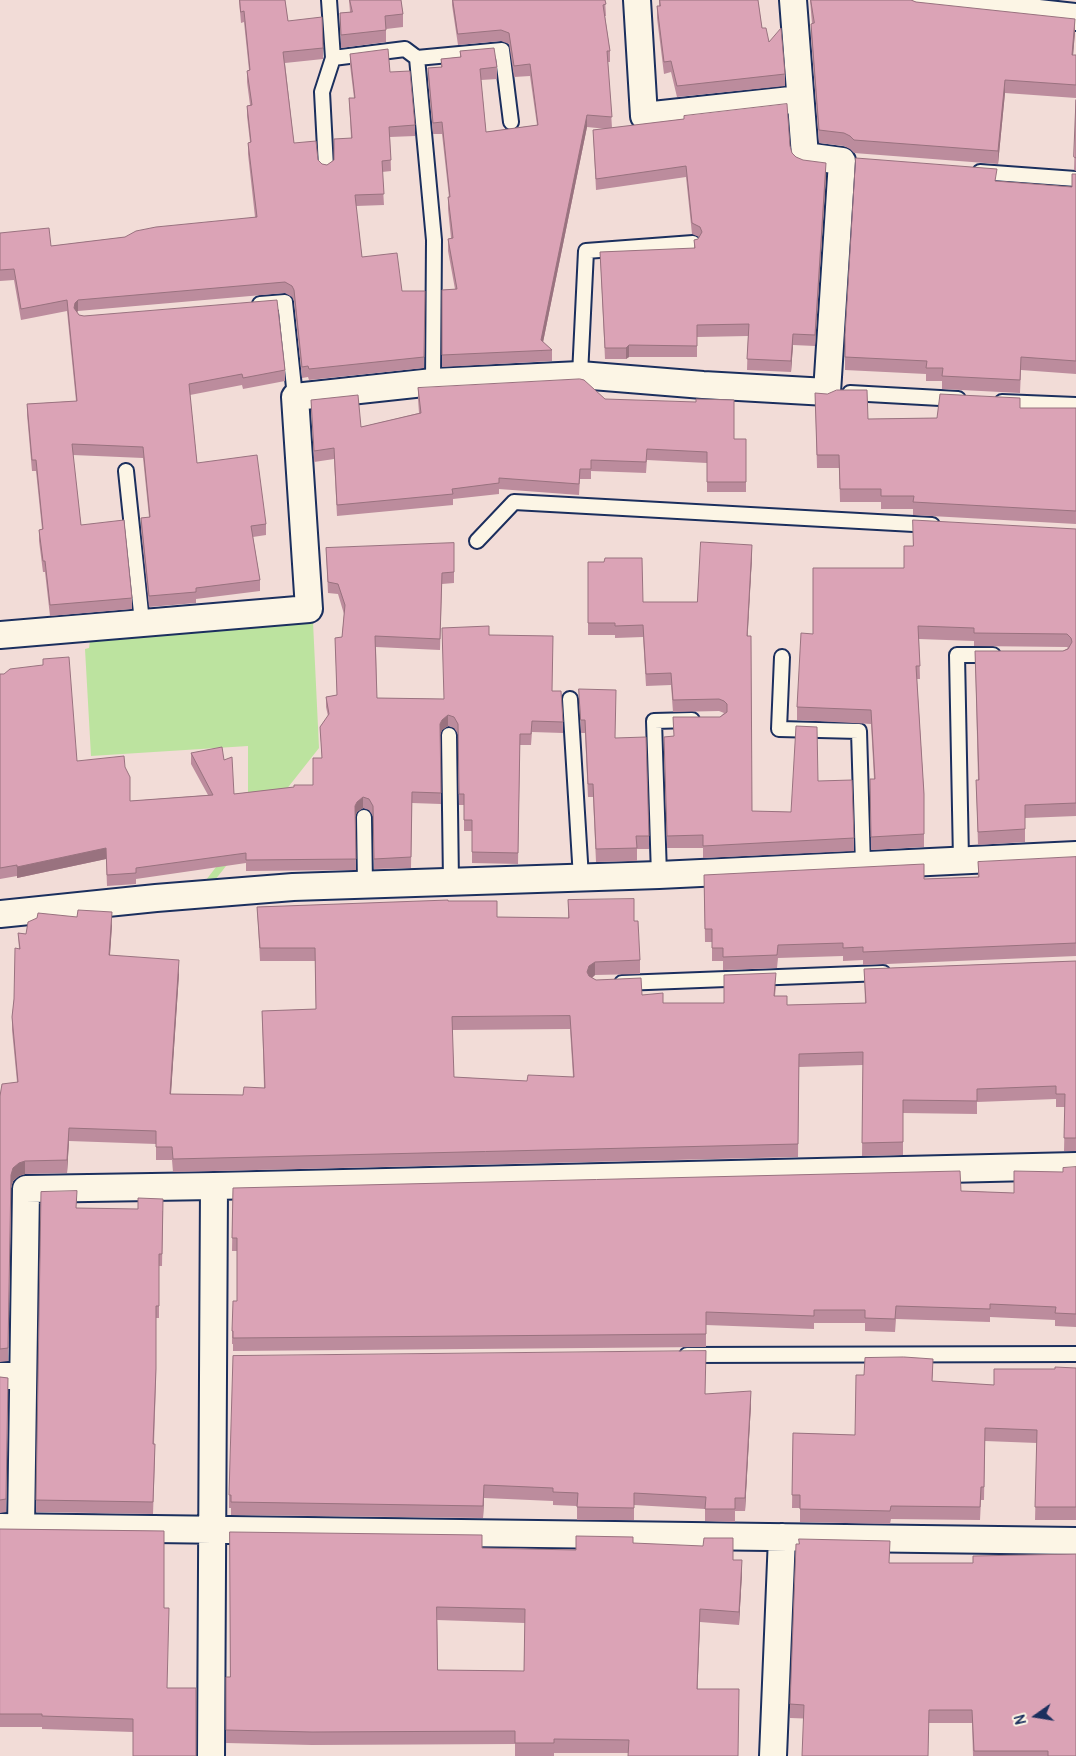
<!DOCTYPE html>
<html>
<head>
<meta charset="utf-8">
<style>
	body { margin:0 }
	#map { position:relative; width:1076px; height:1756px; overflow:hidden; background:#f2dcd7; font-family:Pangolin,sans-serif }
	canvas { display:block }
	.north { position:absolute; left:1011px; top:1691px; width:50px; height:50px; -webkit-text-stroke:4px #fcf5e5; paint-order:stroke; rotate:257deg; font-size:14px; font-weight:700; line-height:20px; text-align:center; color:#1b2f5e }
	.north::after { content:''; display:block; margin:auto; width:18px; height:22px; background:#1b2f5e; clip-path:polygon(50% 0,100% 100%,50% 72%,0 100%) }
</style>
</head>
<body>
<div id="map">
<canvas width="1076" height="1756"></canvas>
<div class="north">N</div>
</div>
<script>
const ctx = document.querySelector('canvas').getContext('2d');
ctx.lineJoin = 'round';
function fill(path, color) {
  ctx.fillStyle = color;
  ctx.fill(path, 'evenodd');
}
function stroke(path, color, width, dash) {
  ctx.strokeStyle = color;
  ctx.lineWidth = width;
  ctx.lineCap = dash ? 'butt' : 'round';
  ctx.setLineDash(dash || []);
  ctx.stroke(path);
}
fill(new Path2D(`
	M313 622 319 748 215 880H206L271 796 248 797V746L91 756 85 649 89 648 90 641Z`), '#bce39f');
const service = new Path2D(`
	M333 58 405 49 417 58 502 50 511 122
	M417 58 434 240 433 382
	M326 167 322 92 333 58 329 0
	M980 172 1076 179
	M260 304 285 302 295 397
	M580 375 586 251 693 243
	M850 393 958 399
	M1002 402 1076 405
	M126 471 142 622
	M477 541 514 502 932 525
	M782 657 779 729 859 731 863 865
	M570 699 581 878
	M449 735 451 882
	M364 817 365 885
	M961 860 957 655H993
	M659 875 654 721 692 720
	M622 983 883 973
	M687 1355 1076 1354`);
const minor = new Path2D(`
	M637 0 644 116 800 99
	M918 0 1076 17
	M0 635 309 609 295 397 433 382 580 375 703 385 827 392 842 161 805 156 793 0
	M0 914 156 898 293 887 659 875 1076 855
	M0 1376H23
	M0 1527 1076 1541
	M21 1528 26 1189 214 1186 1076 1166
	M211 1756 214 1186
	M773 1756 782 1537`);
stroke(service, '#1b2f5e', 18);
stroke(minor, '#1b2f5e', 30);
stroke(service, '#fcf5e5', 14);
stroke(minor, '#fcf5e5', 26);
fill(new Path2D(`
	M239 0H285L288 21 323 48V59L285 63 294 143 318 160 322 164 327 165 334 160 351 138 349 98H354L350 65V54L390 72 415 125V136L390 137 391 171 382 172 384 205 356 206 362 257 402 291H425L424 368 309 380 308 377 302 378 294 301 292 297 285 293 78 311 77 312 79 315 285 370V381L243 389 242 385 190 395 197 463 266 524V535L253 537 260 580V591L196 599V603L149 607 141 529V518L149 517 143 458 73 455 81 525 132 598V609L50 616 45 572H43L39 541V530L42 529 36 471H32L27 415V404L76 401 67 311 21 320 14 280 0 281V233L51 246 125 237 255 217 248 154V143L250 142 247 116V106L250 105 247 82V71L249 70 244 22 241 23Z
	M349 0H401L403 14V27L386 29V42L341 48 340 13 350 12Z
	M452 0H605L606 16H605L610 51V62H608L612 128 684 119V116L790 146 792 153 796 157 826 174 815 346 793 345 791 372 747 370 748 336 697 337V357H629L626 359H605L600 252 694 249V240L698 239 699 237 692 234 686 177 596 190 593 130 607 129 587 127 543 342 552 350V361L442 367V290L455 289 448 251V239L451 238 448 209V197H449L442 134H433L428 80V68L441 67V59L460 57V51L497 67V79L481 80 486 132 537 125 530 76 514 77 509 44 501 41 458 45 452 5Z
	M659 0H758L762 28 785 74V86L677 97 671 72 664 74 657 18V6H659Z
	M810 0H911L916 2 1075 32 1073 55H1076V98L1005 93 998 164 854 153 850 149 844 146 819 143 811 37V24H812Z
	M1076 100V171L1074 170Z
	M1076 174V374L1021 370 1020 393 942 389V381H926V374L845 370V335L997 181 1072 187Z
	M418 388 605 399 734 439H746V492H707V463L647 460 646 473 591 471V479H580L579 495 499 489V494L453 499V505L337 516 334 459 314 462 311 400 361 427 419 413 418 399Z
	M815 393 868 419 937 418 1020 408H1076V524L913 515V509H881V502H840L839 468H817Z
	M1076 529V816L1025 818V842L978 845 976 780H978L975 651H1063L1068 648 1067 647 974 646V641L919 639 920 679H917L924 794V847L871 850 870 779H874L871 724 797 720V707L813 634 904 568 913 546Z
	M454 543V583L442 584 440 650 376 647 377 698 444 699 489 635 552 691 563 722V733L532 732 531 745H520L518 864 472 863V831H464V805H459L458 734 454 728 448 726 442 730 440 735 441 804 412 803 411 868 374 869 373 816 369 810 363 808 357 812 355 817 356 870 246 871V863L136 879V884L107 886 106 859 17 878V876L0 879V674L77 761 125 767 130 801 208 795 191 764V753L224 760 234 794 313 785 322 758 320 727 328 716 326 707V697L337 695 335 638 342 637 344 614 338 594 328 593 326 548Z
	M752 557 747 636 752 811 791 812 818 781 854 838V851L703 858V848H667L664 737 674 736 673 717H720L724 713 719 711 673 712 671 685 646 686 643 637 615 638V635H588V562L643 602H697Z
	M579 689 615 738 649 836V849H637V861L596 862 593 797H588L585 733H581Z
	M1076 857V956L863 965V960L843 961V956L778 958 777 968 723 970V961H712V942H705L704 875 924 879 978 877V862Z
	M568 900 634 921 640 960V974L595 975 592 978 596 980 642 995 663 1003H724L776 986 775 996 787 1005 865 1003 864 969 1076 961V1151H1064L1065 1107H1056V1099L977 1102V1114L903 1113V1155L862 1156 863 1065 799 1067 798 1157 173 1172 172 1160H156V1144L69 1141 67 1173 25 1174 19 1176 13 1181 11 1188 8 1361 0 1362V1096L17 1082 12 1030V1017L14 999 19 949 18 933 26 934 112 925 110 955 179 974 171 1094 243 1095 264 1088 262 1011 316 1009 315 961H260L257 907 448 901 497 917 568 918ZM570 1029 573 1077 527 1081 454 1077 452 1030Z
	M1076 1167V1327L1055 1326V1320L990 1317V1322L896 1319 895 1332 865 1331V1323H814V1329L706 1325V1347L233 1351V1344H232V1331L237 1301V1251H232L233 1188 961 1191 1014 1193Z
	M41 1192 77 1208 163 1211 162 1266H159V1318H156V1381L154 1444 155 1457 153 1514 36 1512Z
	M1076 1368V1520H1035L1037 1443 985 1441 984 1500H981L980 1520 891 1519 890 1524 800 1522V1508H792L793 1433 855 1435 864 1375 933 1372 932 1381 994 1385 1055 1369Z
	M0 1377 8 1378 6 1512 0 1513Z
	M705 1394 751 1404 745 1511H735V1522L705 1521V1509L634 1505V1520H577V1506L553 1505V1501L484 1498 483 1518 231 1515V1508H229V1495Z
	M0 1529 164 1531 133 1732 42 1729V1727H0Z
	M633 1543 733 1560 742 1573 739 1625 700 1622 697 1689 628 1753H554V1756H515V1744L312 1745 226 1743V1677H230L482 1548 576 1550ZM437 1620 525 1623 524 1671 438 1670Z
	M889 1563H973L1076 1756H973L972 1723H929L790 1718V1704Z`), '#bc8c9d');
fill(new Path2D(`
	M1075 19V32L1072 68V55Z
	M1005 80V93L998 164V151Z
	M587 115V127L541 352V340Z
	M826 163V174L815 346V335Z
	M78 300V311L75 314 74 308 75 303Z
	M793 334V345L791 372V361Z
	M629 345V357L626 359V348Z
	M752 545V557L747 648V636Z
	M448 715V726L442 730 440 735V724L442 720Z
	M363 797V808L357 812 355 817V806L357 802Z
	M106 848V859L17 878V867Z
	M112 912V925L109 968V955Z
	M179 960V974L170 1107V1094Z
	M595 962V975L589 980 587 972 589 966Z
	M69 1128V1141L67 1173V1160Z
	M25 1161V1174L19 1176 13 1181 11 1188 8 1361 11 1175 13 1168 19 1163Z
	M751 1391V1404L745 1511V1498Z
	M484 1485V1498L483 1518V1506Z
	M742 1560V1573L739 1625V1612Z
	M700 1609V1622L697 1702V1689Z`), '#99727f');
const building = new Path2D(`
	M240 0H285L288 21 322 17 323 48 283 52 294 143 316 141 318 160 322 164 327 165 334 160V139L352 138 349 98H355L350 54 388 49 390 72 410 71 415 125 389 127 391 160 382 161 384 194 355 195 362 257 397 253 402 291H425L424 357 309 369 308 366 302 367 294 290 292 286 285 282 78 300 75 303 74 308 79 315 84 316 277 300 285 370 243 378 242 374 189 384 197 463 257 455 266 524 251 526 260 580 196 588V592L149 596 141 518 150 517 143 447 72 444 81 525 124 520 132 598 50 605 45 561H43L39 530 43 529 36 460H32L27 404 77 401 67 300 21 309 14 269 0 270V233L49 228 51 246 125 237 136 231 156 227 257 217 248 143 251 142 247 106 252 105 247 71 250 70 244 11 241 12Z
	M350 0H401L403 14 385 16 386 30 341 35 340 13 352 12Z
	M453 0H605L606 4 603 5 610 51H607L612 117 587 115 541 340 552 350 442 355V290L457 289 448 239 453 238 448 197H450L442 122 433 123 428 68 442 67 441 59 461 57 460 51 494 48 497 67 480 69 486 132 538 125 530 64 514 66 509 33 501 30 458 34Z
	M660 0H758L762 28H766L769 42 781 28 785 74 677 86 671 61 664 62 657 6H660Z
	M811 0H911L916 2 1075 19 1072 55H1076V85L1005 80 998 151 854 140 850 136 844 133 819 130 811 24 814 23Z
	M1076 100V158L1074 157Z
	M787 104 790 146 792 153 796 157 803 160 826 163 815 335 793 334 791 361 747 359 749 324 697 325V346L629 345 626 348H605L600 252 695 248 694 240 698 239 702 232 700 227 692 223 686 166 596 179 593 130 684 119V116Z
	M856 158 997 169 995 181 1072 187V174H1076V361L1021 357 1020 380 942 376 943 368H926L927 361 845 357V335Z
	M580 379 584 380 605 399 696 402V399L734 400V439H746V482H707V452L647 449 646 462 591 460V469H580L579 484 499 478V483L452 489 453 494 337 505 334 448 314 451 311 400 358 395 361 427 421 413 418 388Z
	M837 390H867L868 419 937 418 940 394 1020 398V408H1076V511L913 502 914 496H881V489H840L839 455H817L815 393 827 394Z
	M913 520 1076 529V803L1025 805V829L978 832 976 780H979L975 651H1063L1068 649 1072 642 1071 638 1067 634 974 633V628L918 626 920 666H916L924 794V834L871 837 870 779H875L871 710 797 707 801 633 813 634V568H904V546H913Z
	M701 542 752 545 747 636H751L752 811 791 812 796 726 817 727 818 781 852 780 854 838 703 846V835L667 836 664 737 674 736 673 717H720L727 712V704L724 701 719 699 673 700 671 673 646 674 643 625 615 626V623H588V562H604L605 558H642L643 602H697Z
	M454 543V572L442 573 440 639 375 636 377 698 444 699 442 628 489 626V635L553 636 552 691H561L563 722 532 721 531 734H520L518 853 472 852V820H464V794H459L458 724 454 717 448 715 442 720 440 724 441 793 412 792 411 857 374 859 373 806 369 799 363 797 357 802 355 806 356 859 246 860V853L136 868V873L107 875 106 848 17 867V865L0 868V674H4L10 669 43 665V659L69 657 77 761 124 756 125 767 130 777V801L213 795 191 753 222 747 224 760 232 757 234 794 294 787V785H313V758H322L320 727 329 714 326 697 337 695 335 638 342 637 345 605 338 584 328 582 326 548Z
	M579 689 616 690 615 738 646 737 649 836H636L637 848 596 849 593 784H588L585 720H581Z
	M1076 857V943L863 952V947L843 948V943L778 945 777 955 723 957V948H712V929H705L704 875 924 864V879L979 877 978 862Z
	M634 899V921H638L640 960 595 962 589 966 587 972 589 976 596 980 641 978 642 995 663 993V1003H724V975L776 973 774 996H787V1005L866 1003 864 969 1076 961V1138H1064L1065 1094H1056V1086L977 1089V1101L903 1100V1142L862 1143 863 1052 799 1054 798 1144 173 1159 172 1147H156V1131L69 1128 67 1160 25 1161 19 1163 13 1168 11 1175 8 1348 0 1349V1096L2 1084 18 1082 12 1017 14 999 15 948 20 949 18 933 26 934 28 922 37 918 38 913 77 917 78 910 112 912 109 955 179 960 170 1094 243 1095 244 1087 265 1088 262 1011 316 1009 315 948H260L257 907 448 900V901H497V917L569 918 568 900ZM570 1016 574 1077 528 1075 527 1081 454 1077 452 1017Z
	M1076 1167V1314L1055 1313 1056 1307 990 1304V1309L896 1306 895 1319 865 1318V1310H814V1316L706 1312V1334L233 1338V1331H232L233 1301H237V1238H232L233 1188 960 1171 961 1191 1014 1193V1171L1063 1172V1168Z
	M77 1191 76 1208 138 1209V1198L163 1199 162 1254H159V1306H156V1369L153 1444H155L153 1502 36 1500 41 1192Z
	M706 1351 705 1394 751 1391 745 1498H735V1509H705L706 1497 634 1493V1508L577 1507 578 1493 553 1492V1488L484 1485 483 1506 231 1502V1495H229L233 1356Z
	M904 1357 933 1359 932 1381 994 1385V1369H1055V1367L1076 1368V1507H1035L1037 1430 985 1428 984 1487H981L980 1507 891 1506 890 1511 800 1509V1495H792L793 1433 855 1435 856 1375H864L865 1358Z
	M0 1377 8 1378 6 1499 0 1500Z
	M0 1529 164 1531V1608H169L167 1688H196V1756H133V1719L42 1716V1714H0Z
	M230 1532 482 1535V1548L576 1550V1536L633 1537V1543L703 1546 704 1538H733V1560H742L739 1612 700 1609 697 1689H739L738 1756H628L629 1740 554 1739V1743H515V1731L312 1732 226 1730V1677H230ZM437 1607 525 1609 524 1671 438 1670Z
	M799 1539 890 1541 889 1563H973V1556L1076 1554V1756H1048V1751H974L972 1710H929L928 1756H802L804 1705 790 1704 796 1544H799Z`);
fill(building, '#dba3b6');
stroke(building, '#99727f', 1);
</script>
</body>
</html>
